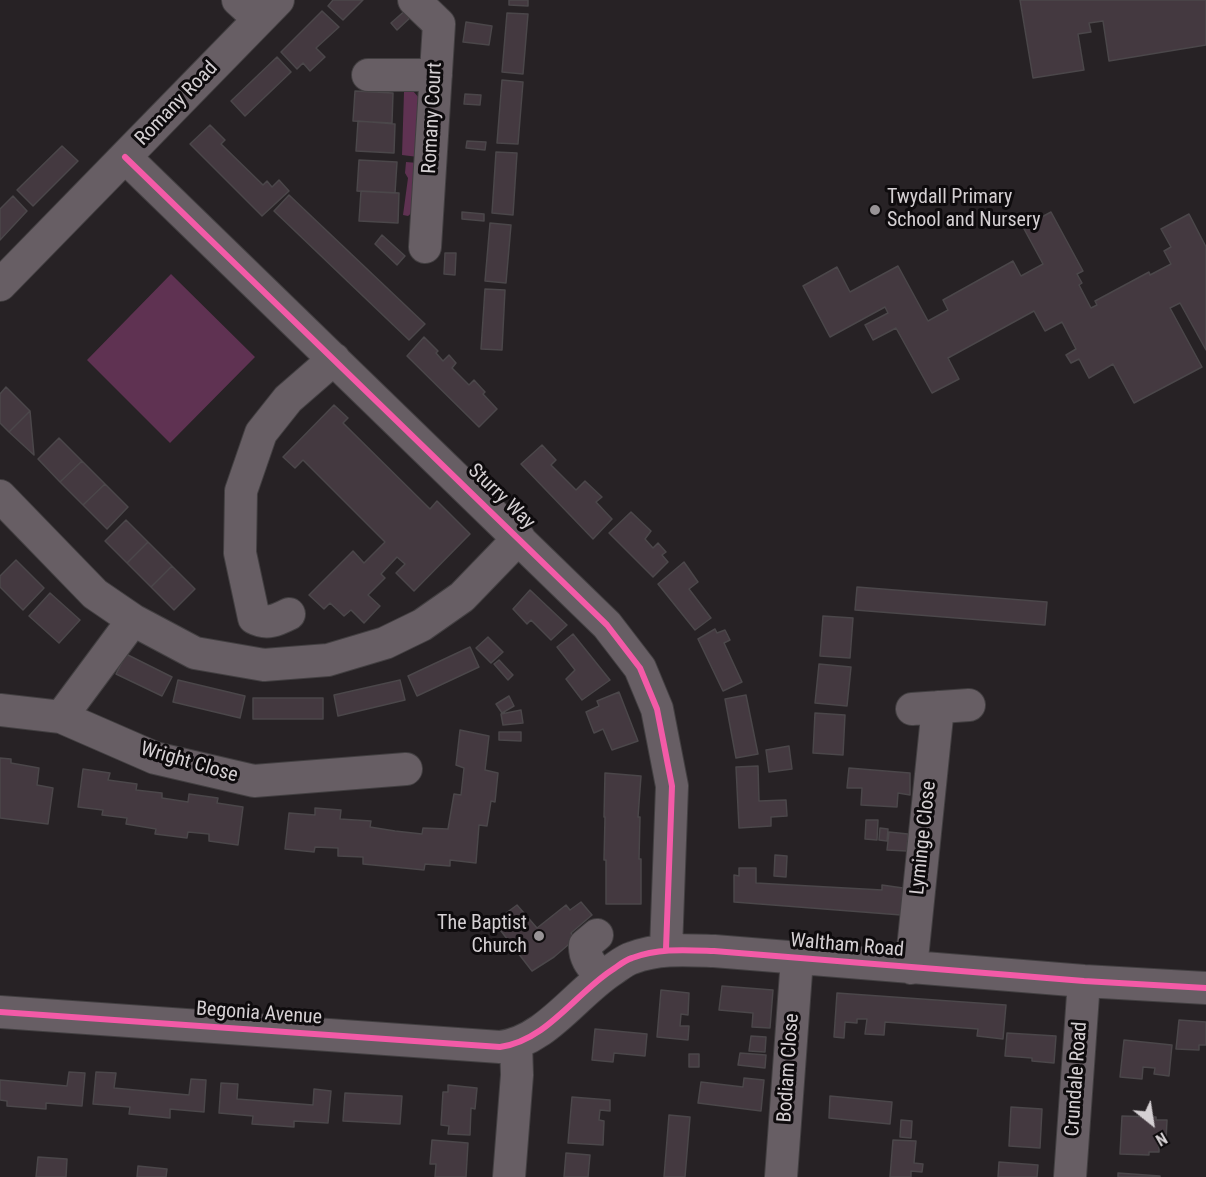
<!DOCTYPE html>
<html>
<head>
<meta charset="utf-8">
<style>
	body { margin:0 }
	#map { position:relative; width:1206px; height:1177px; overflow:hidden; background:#272225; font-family:"Roboto Condensed",sans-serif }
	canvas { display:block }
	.north { position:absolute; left:1122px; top:1093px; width:60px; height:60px; -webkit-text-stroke:4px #0e0b0d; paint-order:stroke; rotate:150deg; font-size:16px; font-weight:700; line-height:24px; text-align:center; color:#d5d0d3 }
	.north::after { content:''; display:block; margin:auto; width:21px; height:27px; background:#d5d0d3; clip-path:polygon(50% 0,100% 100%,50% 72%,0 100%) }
</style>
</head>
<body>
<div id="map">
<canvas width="1206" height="1177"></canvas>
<div class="north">N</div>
</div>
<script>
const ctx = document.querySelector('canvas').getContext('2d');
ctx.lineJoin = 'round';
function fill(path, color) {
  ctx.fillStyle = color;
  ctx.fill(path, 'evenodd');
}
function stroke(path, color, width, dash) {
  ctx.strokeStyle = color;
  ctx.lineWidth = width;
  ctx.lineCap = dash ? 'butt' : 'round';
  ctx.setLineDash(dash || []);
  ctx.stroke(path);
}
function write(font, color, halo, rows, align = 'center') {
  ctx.font = font + ' "Roboto Condensed",sans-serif';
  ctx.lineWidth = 6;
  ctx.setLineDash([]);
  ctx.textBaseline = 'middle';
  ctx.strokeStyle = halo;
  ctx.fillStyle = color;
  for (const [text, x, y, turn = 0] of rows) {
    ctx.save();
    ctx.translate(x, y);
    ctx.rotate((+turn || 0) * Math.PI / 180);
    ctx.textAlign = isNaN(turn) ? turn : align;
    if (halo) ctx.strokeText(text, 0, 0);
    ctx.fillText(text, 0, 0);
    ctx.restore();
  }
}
fill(new Path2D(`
	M413 91 420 99 418 157 402 155 404 92Z
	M406 162 418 163 415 210 408 216 403 215 408 178 405 173Z
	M171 274 255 357 170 443 87 360Z`), '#5f3252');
const building = new Path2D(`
	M333 0H363L343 20 328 6Z
	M509 0H528V6L509 5Z
	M1020 0H1206V45L1109 61 1103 21 1089 23 1091 32 1078 34 1084 70 1033 78Z
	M408 8 413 15 397 30 391 23Z
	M322 11 339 27 316 48 325 57 310 71 303 63 297 69 281 52Z
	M507 13 528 14 523 74 502 72Z
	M466 22 492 26 489 45 463 42Z
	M277 57 291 72 245 116 231 101Z
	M502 80 523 82 518 144 497 143Z
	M355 91 393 93 392 123 353 121Z
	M465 94 481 95 480 105 464 104Z
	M358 121 395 124 394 153 356 151Z
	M210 125 225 140 221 144 263 185 267 181 272 187 279 180 289 191 262 216 190 144Z
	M467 141 486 142 485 150 466 148Z
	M62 146 78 161 33 206 17 190Z
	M496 152 517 153 513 215 492 213Z
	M359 160 397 162 395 193 357 191Z
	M361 191 399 193 398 223 359 221Z
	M289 195 425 324 409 340 274 211Z
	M13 196 27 211 0 240V209Z
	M462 212 484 214V221L462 219Z
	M1051 212 1083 271 1077 274 1082 283 1079 285 1091 308 1097 305 1095 301 1149 272 1150 275 1171 264 1164 251 1171 247 1161 229 1189 214 1206 247V350L1180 303 1170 308 1202 367 1134 403 1113 364 1089 378 1079 359 1071 363 1066 355 1076 349 1062 322 1045 331 1034 311 948 358 959 379 932 393 896 328 873 340 865 325 888 313 885 307 830 337 803 286 837 267 850 292 898 266 928 321 948 310 943 300 1013 261 1021 276 1043 264 1023 227Z
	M490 223 511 225 506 283 485 281Z
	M382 235 405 256 397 265 375 244Z
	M445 253H456L455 275 444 274Z
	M485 289 505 290 502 350 481 349Z
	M424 337 438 351 436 353 443 361 449 355 456 363 452 368 469 385 474 380 485 392 483 394 497 409 479 427 407 356Z
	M6 387 30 411 9 432 0 423V394Z
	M334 405 348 418 343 423 430 509 437 501 470 534 414 591 396 573 405 564 397 557 381 574 385 578 368 595 380 606 364 623 351 610 344 616 330 603 324 609 309 595 353 551 364 563 385 542 303 460 295 468 283 457Z
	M30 411 34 455 9 432Z
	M59 438 82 461 60 482 38 459Z
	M542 445 556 460 551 465 576 490 585 481 602 497 596 502 612 519 593 539 521 464Z
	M82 461 105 484 83 505 60 482Z
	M105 484 128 507 107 529 83 505Z
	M631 512 651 531 645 539 653 548 658 543 666 552 662 555 668 562 653 577 609 533Z
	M126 520 148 542 127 563 105 541Z
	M148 542 172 566 151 587 127 563Z
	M16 560 44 588 23 610 0 587V576Z
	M684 562 698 582 689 589 711 618 695 630 658 584Z
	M172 566 195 589 174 610 151 587Z
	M857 587 1047 602 1045 625 855 610Z
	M530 590 567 625 551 640 531 620 527 624 513 609Z
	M50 593 80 620 59 643 29 616Z
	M823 616 853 618 850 658 820 656Z
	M715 629 717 633 725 630 730 640 724 643 742 682 723 691 698 639Z
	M573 634 610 680 582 700 566 679 575 670 557 647Z
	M488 637 503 652 491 663 476 648Z
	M470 647 479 667 417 696 408 676Z
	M126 654 172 677 162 696 116 674Z
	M499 660 513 675 508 680 494 664Z
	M819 664 851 667 847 706 815 703Z
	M178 680 245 696 240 718 173 702Z
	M400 680 405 700 338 716 334 695Z
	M619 692 638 741 612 750 603 729 594 733 586 712 599 706 597 701Z
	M746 695 758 754 736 758 725 699Z
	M509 696 514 706 502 713 496 704Z
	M253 698H323V719H253Z
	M521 710 523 723 503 725 501 714Z
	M815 713 845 715 843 755 813 753Z
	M460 730 489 736 485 770 498 773 495 802 491 801 487 826 479 825 476 863 450 860V866L425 864 424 870 363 864V857L338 856V848L315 847 314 852 285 849 289 813 315 815V808L341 810 340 819 371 821 370 827 395 831 422 834 423 828 448 829 454 794 461 795 464 768 456 765Z
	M499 732H521V741L499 740Z
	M789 746 792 769 769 772 766 750Z
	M0 758 11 759V763L39 768 37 785 53 788 48 824 0 818Z
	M758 766 759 801 786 800 787 816 771 817V826L739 828 736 767Z
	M849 768 910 773V795L898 793 897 807 861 805 862 788H847Z
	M83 769 110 773 108 780 137 784 136 790 162 793V798L188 802 189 794 218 798 217 803 243 807 238 845 209 841V834L188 832 187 838 155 834 156 829 126 824 127 818 102 815 103 810 78 807Z
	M605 773 641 776 638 817H640L639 859H641V904H606V860H604L605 817H604Z
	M866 820H878L877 840 865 839Z
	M880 828 888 829 887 841 879 840Z
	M889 832 908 834 907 851 887 850Z
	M775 855 787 856 786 877 774 876Z
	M739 868H756V883L882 890V885L903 888 901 915 734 902V875L739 876Z
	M581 902 592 915 571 933 575 939 554 957 532 971 494 922 517 905 537 928 566 905 570 910Z
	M722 986 773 990 770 1028 752 1027 753 1013 719 1010Z
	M661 990 689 993 688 1015 681 1014 680 1026H689L688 1040 657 1037Z
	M837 993 1006 1005 1003 1039 977 1036 978 1029 885 1022 884 1035 865 1034 867 1019H857V1023L845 1022 844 1038 834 1037Z
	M1179 1020 1206 1022V1045H1199V1050L1176 1049Z
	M595 1029 647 1034 645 1056 614 1053 613 1062 592 1060Z
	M1007 1033 1056 1036 1054 1063 1032 1061V1058L1005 1056Z
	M751 1036 766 1037 765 1052 749 1051Z
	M1124 1040 1172 1045 1169 1076 1154 1074 1155 1068 1143 1067 1142 1079 1120 1077Z
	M740 1053 766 1055 765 1068 738 1065Z
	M689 1054H699V1067H689Z
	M69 1072 85 1073 82 1106 46 1103V1109L7 1106V1101L0 1100V1080L67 1086Z
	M96 1072 116 1073 114 1088 189 1095 191 1079 206 1080 204 1112 170 1109V1118L129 1114 130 1107 93 1104Z
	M744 1078 764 1080 761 1111 698 1103 701 1082 743 1087Z
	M221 1083 238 1084 237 1099 313 1105 314 1089 331 1091 328 1123 294 1121V1127L252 1124 253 1116 219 1113Z
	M448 1085 477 1088 475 1109 471 1108 470 1135 448 1134 449 1126 441 1125 443 1092H448Z
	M345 1093 402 1096 400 1124 343 1121Z
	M830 1096 892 1102 890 1124 829 1118Z
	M572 1097 610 1100V1111L600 1110 599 1120 604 1121 603 1145 568 1143Z
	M1011 1107 1042 1109 1040 1148 1009 1146Z
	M669 1115 690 1117 685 1177H664Z
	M1122 1116 1156 1117V1120H1167L1166 1140H1159V1152H1149V1155L1120 1154Z
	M901 1120 912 1121 911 1138 900 1137Z
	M432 1140 468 1143 466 1177H435L436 1164H430Z
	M893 1140 916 1141 914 1163 923 1164 922 1172 911 1171V1177H890Z
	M566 1153 590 1155 588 1177H564Z
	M38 1157 67 1159 66 1177H36Z
	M999 1162 1038 1165 1037 1177H998Z
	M138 1166 167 1169 166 1177H137Z
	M1118 1173 1160 1176V1177H1118Z`);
fill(building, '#443940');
stroke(building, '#4b474a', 1.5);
const minor = new Path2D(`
	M238 0 259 19
	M414 0 439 24 425 247
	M368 75H436
	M125 157 607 625 640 668 657 709 672 786 666 949
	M0 285 278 0
	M0 496 95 594 133 620 195 653 264 665 328 660 385 643 422 625 462 597 519 538
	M289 614C277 620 267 625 254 618L240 553 241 491 261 433 288 399 334 359
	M133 620 61 717 155 758 254 781 406 769
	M912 709 969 705
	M0 710 61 717
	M597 935 585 945C584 959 593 967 601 977
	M911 968 938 707
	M0 1012 500 1047C546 1041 575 994 612 970 618 966 625 960 632 958 659 948 685 950 714 951L1084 981 1206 988
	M509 1177 517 1075 516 1044
	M781 1177 797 959
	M1070 1177 1084 981`);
stroke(minor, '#423f41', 34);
stroke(minor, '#675e64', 32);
stroke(new Path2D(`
	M125 157 607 625 640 668 657 709 672 786 666 949
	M0 1012 500 1047C546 1041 575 994 612 970 618 966 625 960 632 958 659 948 685 950 714 951L1084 981 1206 988`), '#f35aa7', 6);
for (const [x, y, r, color] of [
	[875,210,6,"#989396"],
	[539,936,6,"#989396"]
]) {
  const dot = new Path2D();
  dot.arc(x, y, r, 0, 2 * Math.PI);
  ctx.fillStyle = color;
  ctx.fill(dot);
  stroke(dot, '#0e0b0d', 2);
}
write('20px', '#d5d0d3', '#0e0b0d', [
	["Romany Road",177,104,-46],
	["Romany Court",433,118,-87],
	["Sturry Way",501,497,44],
	["Wright Close",189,763,16],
	["Lyminge Close",924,838,-84],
	["Waltham Road",847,946,5],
	["Begonia Avenue",259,1014,4],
	["Bodiam Close",789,1068,-86],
	["Crundale Road",1077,1079,-86]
]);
write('20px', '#d5d0d3', '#0e0b0d', [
	["Twydall Primary",887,198],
	["School and Nursery",887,221],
	["The Baptist",527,924,"right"],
	["Church",527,947,"right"]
], 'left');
</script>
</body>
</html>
